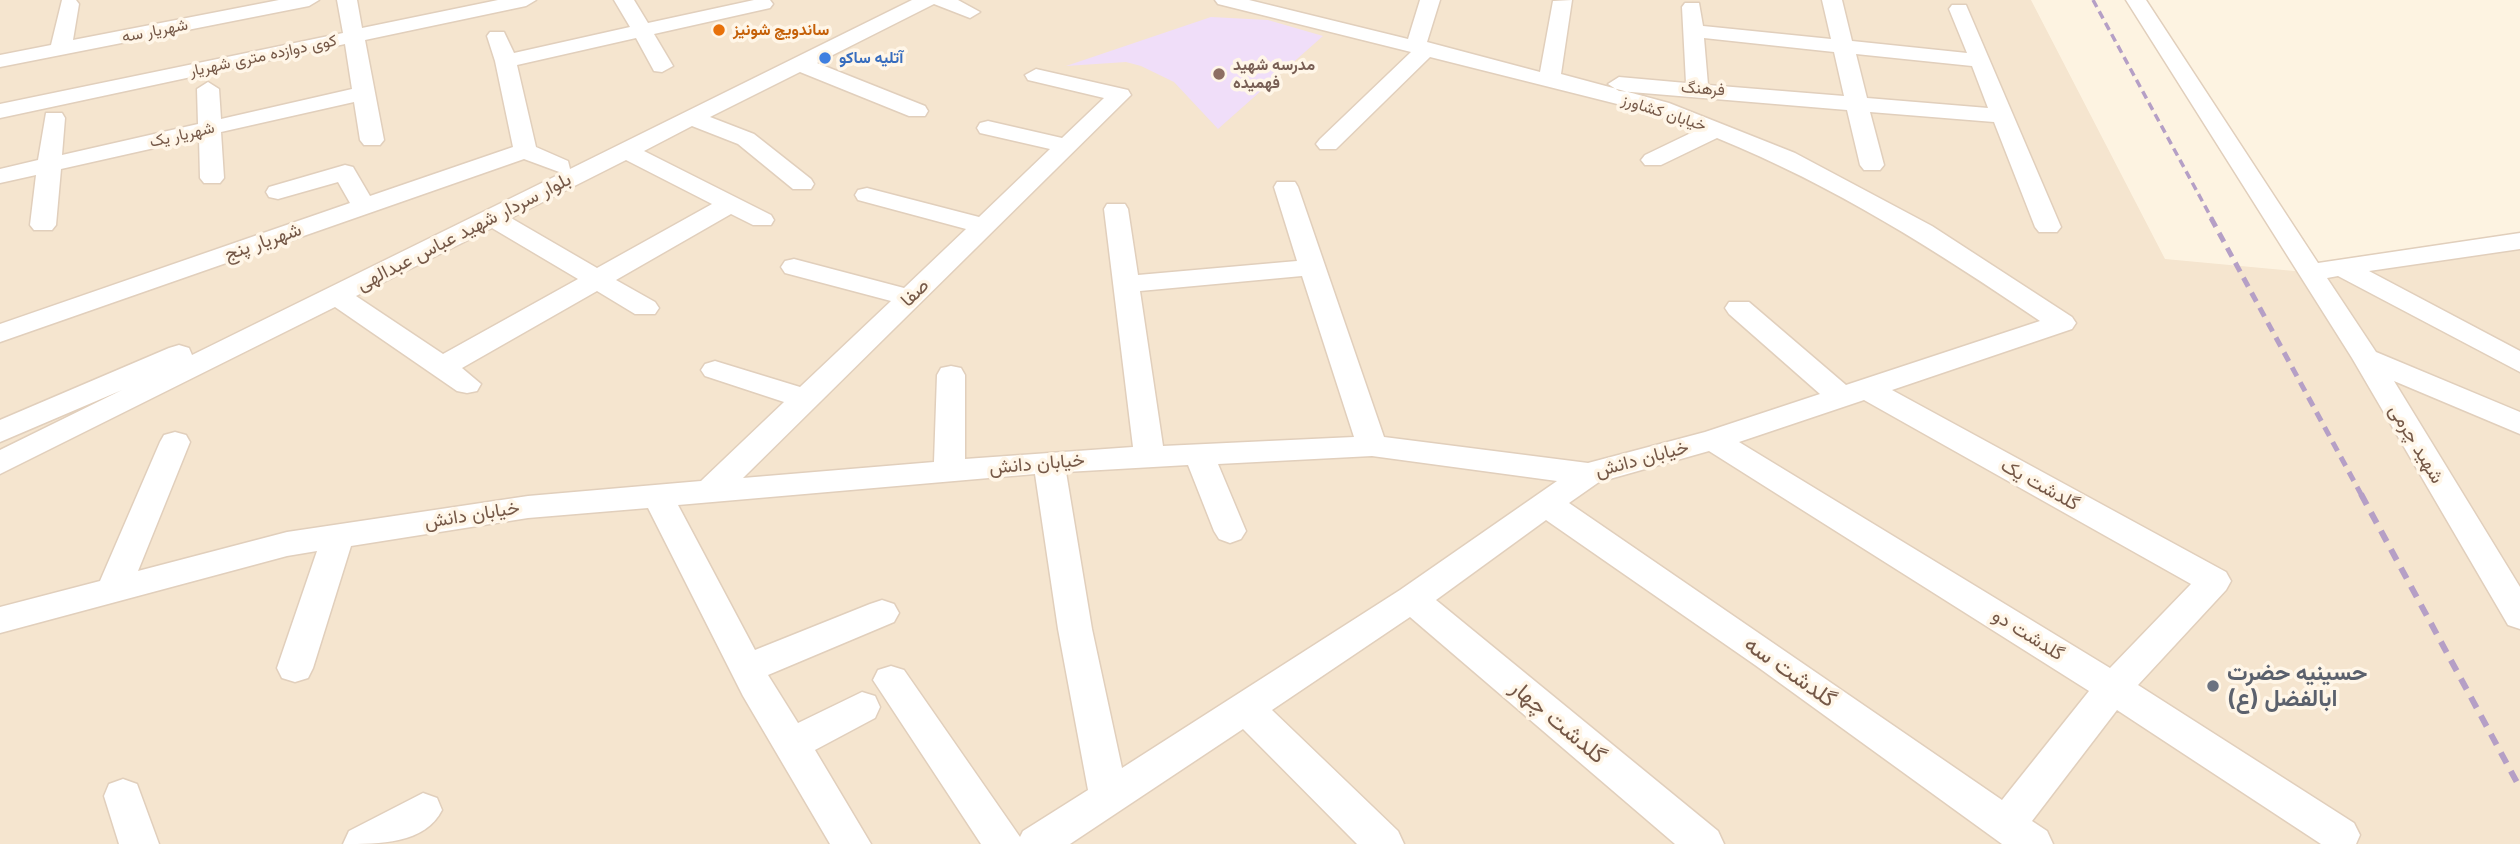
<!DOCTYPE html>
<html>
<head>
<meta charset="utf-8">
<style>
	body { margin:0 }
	canvas { display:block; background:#fdf3e1 }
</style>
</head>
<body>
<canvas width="2520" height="844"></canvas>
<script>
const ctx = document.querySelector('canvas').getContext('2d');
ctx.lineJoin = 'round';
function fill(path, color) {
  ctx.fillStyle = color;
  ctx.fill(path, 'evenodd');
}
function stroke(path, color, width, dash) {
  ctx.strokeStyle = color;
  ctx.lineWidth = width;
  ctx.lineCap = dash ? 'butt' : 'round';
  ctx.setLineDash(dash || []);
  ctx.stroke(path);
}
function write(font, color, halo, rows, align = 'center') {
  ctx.font = font + ' Inter,Vazirmatn,sans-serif';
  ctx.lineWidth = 7;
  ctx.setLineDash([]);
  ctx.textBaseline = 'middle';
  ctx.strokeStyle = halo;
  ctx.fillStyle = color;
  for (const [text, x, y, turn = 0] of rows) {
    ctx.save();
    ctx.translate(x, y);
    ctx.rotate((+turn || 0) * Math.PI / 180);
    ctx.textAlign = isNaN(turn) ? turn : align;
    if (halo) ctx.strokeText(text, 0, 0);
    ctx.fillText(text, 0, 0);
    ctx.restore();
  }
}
fill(new Path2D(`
	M0 0H2031L2165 259 2348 276 2520 244V844H0Z`), '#f5e5cf');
fill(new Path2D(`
	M1211 17 1268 20 1323 36 1218 129 1174 82 1141 66 1126 62 1066 66Z`), '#f0def9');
const minor = new Path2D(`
	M62 0H76L79 4 73 40 279 0H319L309 6 0 67V55L51 45Z
	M337 0H357L362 28 498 0H536L526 6 365 40 384 140 380 145H364L360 140 354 102 221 132 224 178 220 183H204L200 178 199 138 61 169 56 225 52 230H34L30 225 36 175 0 183V169L38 160 46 113H62L65 118 62 155 198 124 197 89 208 82 219 89 221 119 352 89 345 44 0 118V104L343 33Z
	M614 0H634L648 23 754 0H770L773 4 770 8 654 34 673 66 662 72 654 71 636 38 517 65 536 147 568 161 570 169 912 0H958L980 12 970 18 934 4 817 63 925 106 928 111 925 116H909L800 72 710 117 754 134 811 179 814 184 811 189H793L738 144 692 126 644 151 771 215 774 220 771 225H753L731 214 616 280 655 302 659 308 655 314H635L597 291 462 368 481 384 477 391 467 393 457 391 335 307 0 474V450L122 390 0 442V420L169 348 179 345 189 348 192 355 562 173 524 159 0 342V324L350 203 338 182 278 199 269 197 266 192 269 187 345 165 353 167 370 196 513 147 495 61 487 36 490 32H504L514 53 630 27ZM626 160 712 204 597 268 511 218ZM492 228 578 279 443 354 356 296Z
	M1215 0H1249L1408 39 1420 0H1440L1427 42 1540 72 1553 1 1572 0 1561 74 1669 103 1795 153 1932 226 2072 317 2076 323 2072 329 1892 390 2226 572 2231 581 2226 590 2138 685 2354 823 2360 835 2356 844H2321L2117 710 2032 821 2047 831 2053 844H2002L1755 665 1546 520 1436 600 1718 831 1724 844H1675L1410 617 1272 710 1398 831 1404 844H1357L1243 729 1070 844H981L873 680 878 670 891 666 904 670 1020 837 1023 831 1088 790 1058 629 1035 474 678 505 755 650 870 604 882 600 894 604 899 613 894 622 768 675 798 723 862 692 875 696 880 707 875 718 815 750 871 844H830L743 696 648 508 528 518 351 546 313 668 308 678 295 682 282 678 277 668 317 551 287 556 0 633V607L100 581 160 442 164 435 175 432 186 435 190 442 138 571 287 532 528 496 701 481 784 402 705 376 701 370 705 364 715 361 800 387 891 301 785 273 781 267 785 261 794 259 904 288 966 229 858 200 855 195 858 190 867 188 979 217 1050 149 980 133 977 128 980 123 988 121 1062 138 1104 98 1028 80 1025 75 1036 69 1128 90 1131 95 743 478 934 462 937 375 941 368 951 366 961 368 965 375V459L1133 447 1104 209 1107 204H1125L1128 209 1138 275 1297 261 1274 187 1277 182H1295L1298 187 1384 437 1588 463 1705 432 1820 394 1729 314 1725 308 1729 302H1749L1846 385 2040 321C1935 250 1835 186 1717 138L1661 165H1645L1641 160 1645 155 1697 130 1653 113 1430 57 1336 149H1320L1316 144 1320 139 1411 52 1218 4ZM1302 276 1354 437 1163 446 1140 291ZM1864 400 2191 584 2110 668 1739 442ZM1709 451 2089 691 2002 800 1569 503 1599 482ZM1372 456 1557 481 1400 590 1122 768 1092 629 1066 472 1188 465 1214 531 1219 539 1230 543 1241 539 1246 531 1218 464Z
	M1822 0H1842L1852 41 1967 53 1949 9 1952 5H1966L2061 227 2057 232H2039L2035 227 1994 122 1870 112 1884 165 1880 170H1864L1860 165 1847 110 1619 91 1608 84 1619 77 1686 83 1682 7 1685 3H1699L1703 26 1831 39ZM1704 38 1834 52 1844 96 1708 85ZM1856 54 1972 66 1988 108 1867 98Z
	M2126 0H2146L2318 263 2520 233V249L2369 271 2520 351V372L2338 276 2327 278 2376 352 2520 412V434L2394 381 2520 587V629L2508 625 2352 358Z
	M123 779 137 784 159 844H119L104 796 109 784Z
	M423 793 437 798 442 810C425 844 379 844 343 844L349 831Z`);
stroke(minor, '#e1cfbc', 3);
fill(minor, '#fff');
stroke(new Path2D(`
	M2093 0 2212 219`), '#b59fc6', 3.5, [8, 5]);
stroke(new Path2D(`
	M2211 218 2362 496`), '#b59fc6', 5, [10, 7]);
stroke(new Path2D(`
	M2361 494 2520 788`), '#b59fc6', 6, [12, 9]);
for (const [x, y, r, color] of [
	[719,30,7,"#e8710a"],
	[825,58,7,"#3f7fe0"],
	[1219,74,7,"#8d6e63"],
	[2213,686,7,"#6b7280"]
]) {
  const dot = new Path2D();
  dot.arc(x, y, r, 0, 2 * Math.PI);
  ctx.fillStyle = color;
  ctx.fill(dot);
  stroke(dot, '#fff6e8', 2.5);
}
write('bold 16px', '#c56008', '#fff6e8', [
	["ساندویچ شونیز",733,30]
], 'left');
write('16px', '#755847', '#fff6e8', [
	["شهریار سه",155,31,-11],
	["کوی دوازده متری شهریار",263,56,-12],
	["فرهنگ",1703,89,4],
	["خیابان کشاورز",1664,113,18],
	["شهریار یک",182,135,-13]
]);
write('bold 16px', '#366cbe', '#fff6e8', [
	["آتلیه ساکو",839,58]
], 'left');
write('bold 16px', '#785e54', '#fff6e8', [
	["مدرسه شهید",1233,65],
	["فهمیده",1233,83]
], 'left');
write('19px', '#755847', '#fff6e8', [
	["بلوار سردار شهید عباس عبدالهی",464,232,-27],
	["شهریار پنج",263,242,-19],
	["صفا",915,293,-44],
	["شهید چرمی",2416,444,59],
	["خیابان دانش",1642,459,-15],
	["خیابان دانش",1037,464,-5],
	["گلدشت یک",2040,485,29],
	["خیابان دانش",472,515,-9],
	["گلدشت دو",2028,635,32]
]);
write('23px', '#755847', '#fff6e8', [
	["گلدشت سه",1790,672,35],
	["گلدشت چهار",1558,722,40]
]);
write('bold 23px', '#5b616d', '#fff6e8', [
	["حسینیه حضرت",2227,673],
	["ابالفضل (ع)",2227,699]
], 'left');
</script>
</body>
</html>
